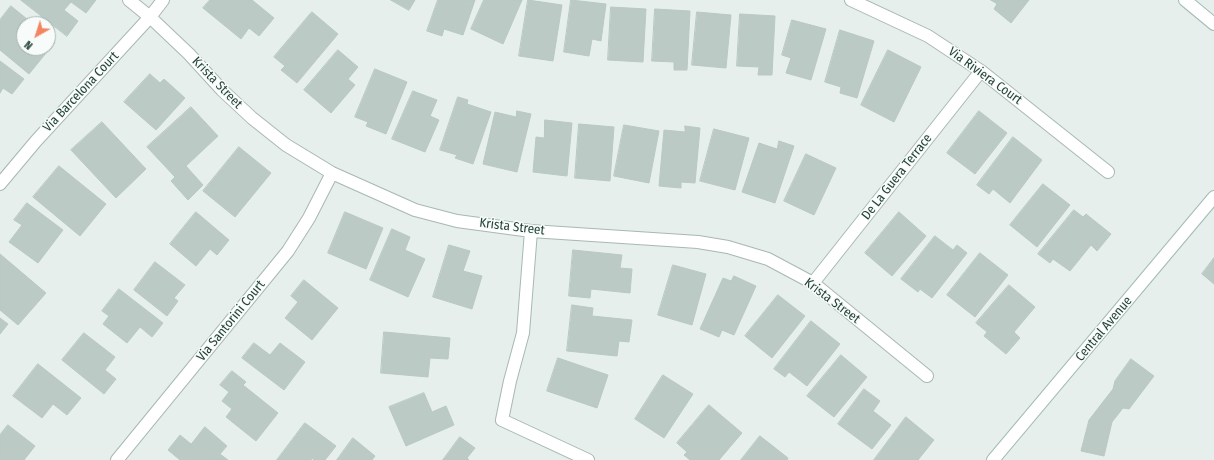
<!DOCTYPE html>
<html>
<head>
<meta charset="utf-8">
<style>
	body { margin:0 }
	#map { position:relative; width:1214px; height:460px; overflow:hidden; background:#e6efeb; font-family:"Fira Sans Condensed",sans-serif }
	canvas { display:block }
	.north { position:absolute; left:16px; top:16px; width:40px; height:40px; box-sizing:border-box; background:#f7fbf9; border:1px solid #a3b1ad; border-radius:50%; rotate:219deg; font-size:11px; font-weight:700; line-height:16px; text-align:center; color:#24423a }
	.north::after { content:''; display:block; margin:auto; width:14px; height:18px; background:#f4845f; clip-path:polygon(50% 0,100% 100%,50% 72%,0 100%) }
</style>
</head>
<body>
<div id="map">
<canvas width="1214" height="460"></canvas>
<div class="north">N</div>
</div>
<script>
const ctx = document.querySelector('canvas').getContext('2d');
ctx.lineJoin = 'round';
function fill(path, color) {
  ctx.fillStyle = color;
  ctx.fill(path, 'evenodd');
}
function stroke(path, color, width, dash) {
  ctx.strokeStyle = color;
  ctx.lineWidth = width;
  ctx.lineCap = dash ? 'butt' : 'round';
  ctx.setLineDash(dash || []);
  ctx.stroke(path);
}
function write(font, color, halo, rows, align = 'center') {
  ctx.font = font + ' "Fira Sans Condensed",sans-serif';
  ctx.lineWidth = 3;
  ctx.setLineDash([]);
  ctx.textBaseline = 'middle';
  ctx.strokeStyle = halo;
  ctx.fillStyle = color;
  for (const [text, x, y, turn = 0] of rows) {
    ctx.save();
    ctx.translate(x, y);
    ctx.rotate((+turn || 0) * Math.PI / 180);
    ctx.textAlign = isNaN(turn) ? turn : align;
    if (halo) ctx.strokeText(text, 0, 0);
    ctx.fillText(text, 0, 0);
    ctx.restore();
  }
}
const building = new Path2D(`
	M21 0H96L86 13 71 2 64 10 78 21 67 36Z
	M210 0H252L274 18 259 36 249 28 241 39 203 8Z
	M391 0H415L409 10Z
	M438 0H475L463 35 444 29 442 36 427 31Z
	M484 0H522L503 44 471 29Z
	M528 0 562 5 553 61 519 56Z
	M571 0 606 4 601 41 592 39 589 56 564 52Z
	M991 0H1029L1011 23 994 9 997 4Z
	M11 6 33 24H24V48H48V36L55 42 29 74 0 50V20Z
	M611 7 646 9 643 62 608 60Z
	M655 9 690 11 687 70H674V62L652 61Z
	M312 12 338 34 297 83 281 70 285 66 274 57Z
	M697 12 731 15 726 68 692 65Z
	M740 14 775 16 772 75H758L759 67 737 66Z
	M792 20 826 29 811 80 786 73 791 58 782 55Z
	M840 30 874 41 857 98 840 93 841 87 825 82Z
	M338 50 358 67 348 79 355 85 331 113 304 90Z
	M888 50 921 67 894 122 861 105Z
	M0 61 24 79 12 94 3 88 0 93Z
	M375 69 407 82 386 134 366 126 368 122 355 117Z
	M150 74 160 83 164 79 185 98 156 130 124 102Z
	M413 91 437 100 430 116 439 120 425 152 392 139Z
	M458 97 468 100 467 104 491 112 473 164 455 158 457 155 440 150Z
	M191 107 218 136 186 166 203 185 188 200 171 181 175 177 147 147Z
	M517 111 531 114 517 172 483 164 495 112 516 117Z
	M979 111 1007 133 975 174 947 153Z
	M545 120 572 123 567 176 533 172 536 137 544 138Z
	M102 122 146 169 116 198 71 150Z
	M579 124 614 127 610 181 575 178Z
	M624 125 659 131 649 183 614 176Z
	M685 126 700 128 695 183 681 182V188L659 186 664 130 685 132Z
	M714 129 749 138 735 190 700 181Z
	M1013 137 1042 160 1010 203 993 189 989 194 977 185Z
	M779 141 794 146 775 203 742 192 759 143 777 149Z
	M239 147 271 173 235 217 203 191Z
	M806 154 836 168 814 215 784 201Z
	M59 166 106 204 80 236 33 197Z
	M1043 184 1070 205 1037 247 1010 225Z
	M27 203 63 230 38 263 9 242 22 225 14 220Z
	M1074 210 1083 217 1086 214 1111 234 1097 251 1091 245 1070 271 1053 259 1050 263 1038 254Z
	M196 212 229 240 217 255 210 249 196 266 170 244Z
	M345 212 383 228 366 269 328 253Z
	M899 212 926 236 892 276 865 253Z
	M392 229 410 237 405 250 425 259 408 297 370 280Z
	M935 236 953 250 957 245 967 253 932 298 920 289 918 292 901 279Z
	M449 245 470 251 463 271 482 276 472 309 433 297Z
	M573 250 622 255 620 268 632 269 630 293 591 289 590 298 569 296Z
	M980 253 1008 275 975 317 947 295Z
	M0 254 46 293 18 325 0 310Z
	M1214 258V284L1202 274Z
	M155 262 185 285 174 298 178 301 167 316 134 290Z
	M673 265 706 274 692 325 658 315Z
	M734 276 756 286 734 335 722 330 719 337 700 329 723 278 731 281Z
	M304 280 338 308 312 340 285 318 298 302 291 296Z
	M1009 285 1035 307 1014 332 1020 338 1006 354 984 336 987 332 976 323Z
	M119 289 163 323 152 337 140 327 127 343 103 324 109 316 102 311Z
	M778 295 805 316 772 358 745 336Z
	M572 305 593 308 592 316 632 320 629 342 619 341 617 356 567 351Z
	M0 318 8 324 0 334Z
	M811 321 840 344 807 386 789 372 785 377 774 369Z
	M384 332 450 338 448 359 430 358 428 377 381 373Z
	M84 333 115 357 105 370 116 379 104 394 62 360Z
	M254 343 270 355 280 343 305 362 284 390 242 358Z
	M841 355 867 377 834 417 807 396Z
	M558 358 608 375 597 408 547 391Z
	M1131 359 1154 376 1129 409 1123 408 1112 422 1104 456 1081 451 1089 420 1113 389 1115 381Z
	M38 364 81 398 67 415 53 404 42 418 13 396Z
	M232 371 246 382 243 385 278 413 256 441 226 417 232 409 222 401 229 392 220 385Z
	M663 375 693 394 664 438 635 419Z
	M864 389 880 401 873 411 891 425 872 449 838 424Z
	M424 393 432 412 446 406 454 425 406 446 389 407Z
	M709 405 742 433 719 460H690L684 455 687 452 677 443Z
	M906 417 934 440 918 460H874Z
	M305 423 336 446 325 460H314L312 458 311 460H277Z
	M8 425 35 446 24 460H0V435Z
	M205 427 227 446 220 454 228 460H188L186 459 185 460H180L168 450 180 435 191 444Z
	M760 436 788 458 787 460H741Z
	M460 437 475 448 467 458 469 460H443Z
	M353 438 375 456 372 460H337Z`);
fill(building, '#bbcac4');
stroke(building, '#b8c9c2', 1);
const street = new Path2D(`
	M129 0 150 17 189 54 222 90 252 118 286 145 332 173 415 210 457 221 531 231 698 242 728 247 768 259 813 283 927 376
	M851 0 928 36 981 71 1108 172
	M0 184 36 141 150 17 163 0
	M531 231 523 333 510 381 502 420 588 460
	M813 283 981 71
	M117 460 288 251 309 218 332 173`);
const secondary = new Path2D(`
	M1185 0 1214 24
	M993 460 1214 197`);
stroke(street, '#a8b8b2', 14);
stroke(secondary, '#a4bbb3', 14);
stroke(street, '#fff', 12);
stroke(secondary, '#fff', 12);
write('13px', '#24423a', '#f7fbf9', [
	["Via Riviera Court",985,76,36],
	["Krista Street",217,83,46],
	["Via Barcelona Court",81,92,-47],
	["De La Guera Terrace",897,177,-52],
	["Krista Street",512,227,7],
	["Krista Street",832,301,37],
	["Via Santorini Court",231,321,-51],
	["Central Avenue",1104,329,-50]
]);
</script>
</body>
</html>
